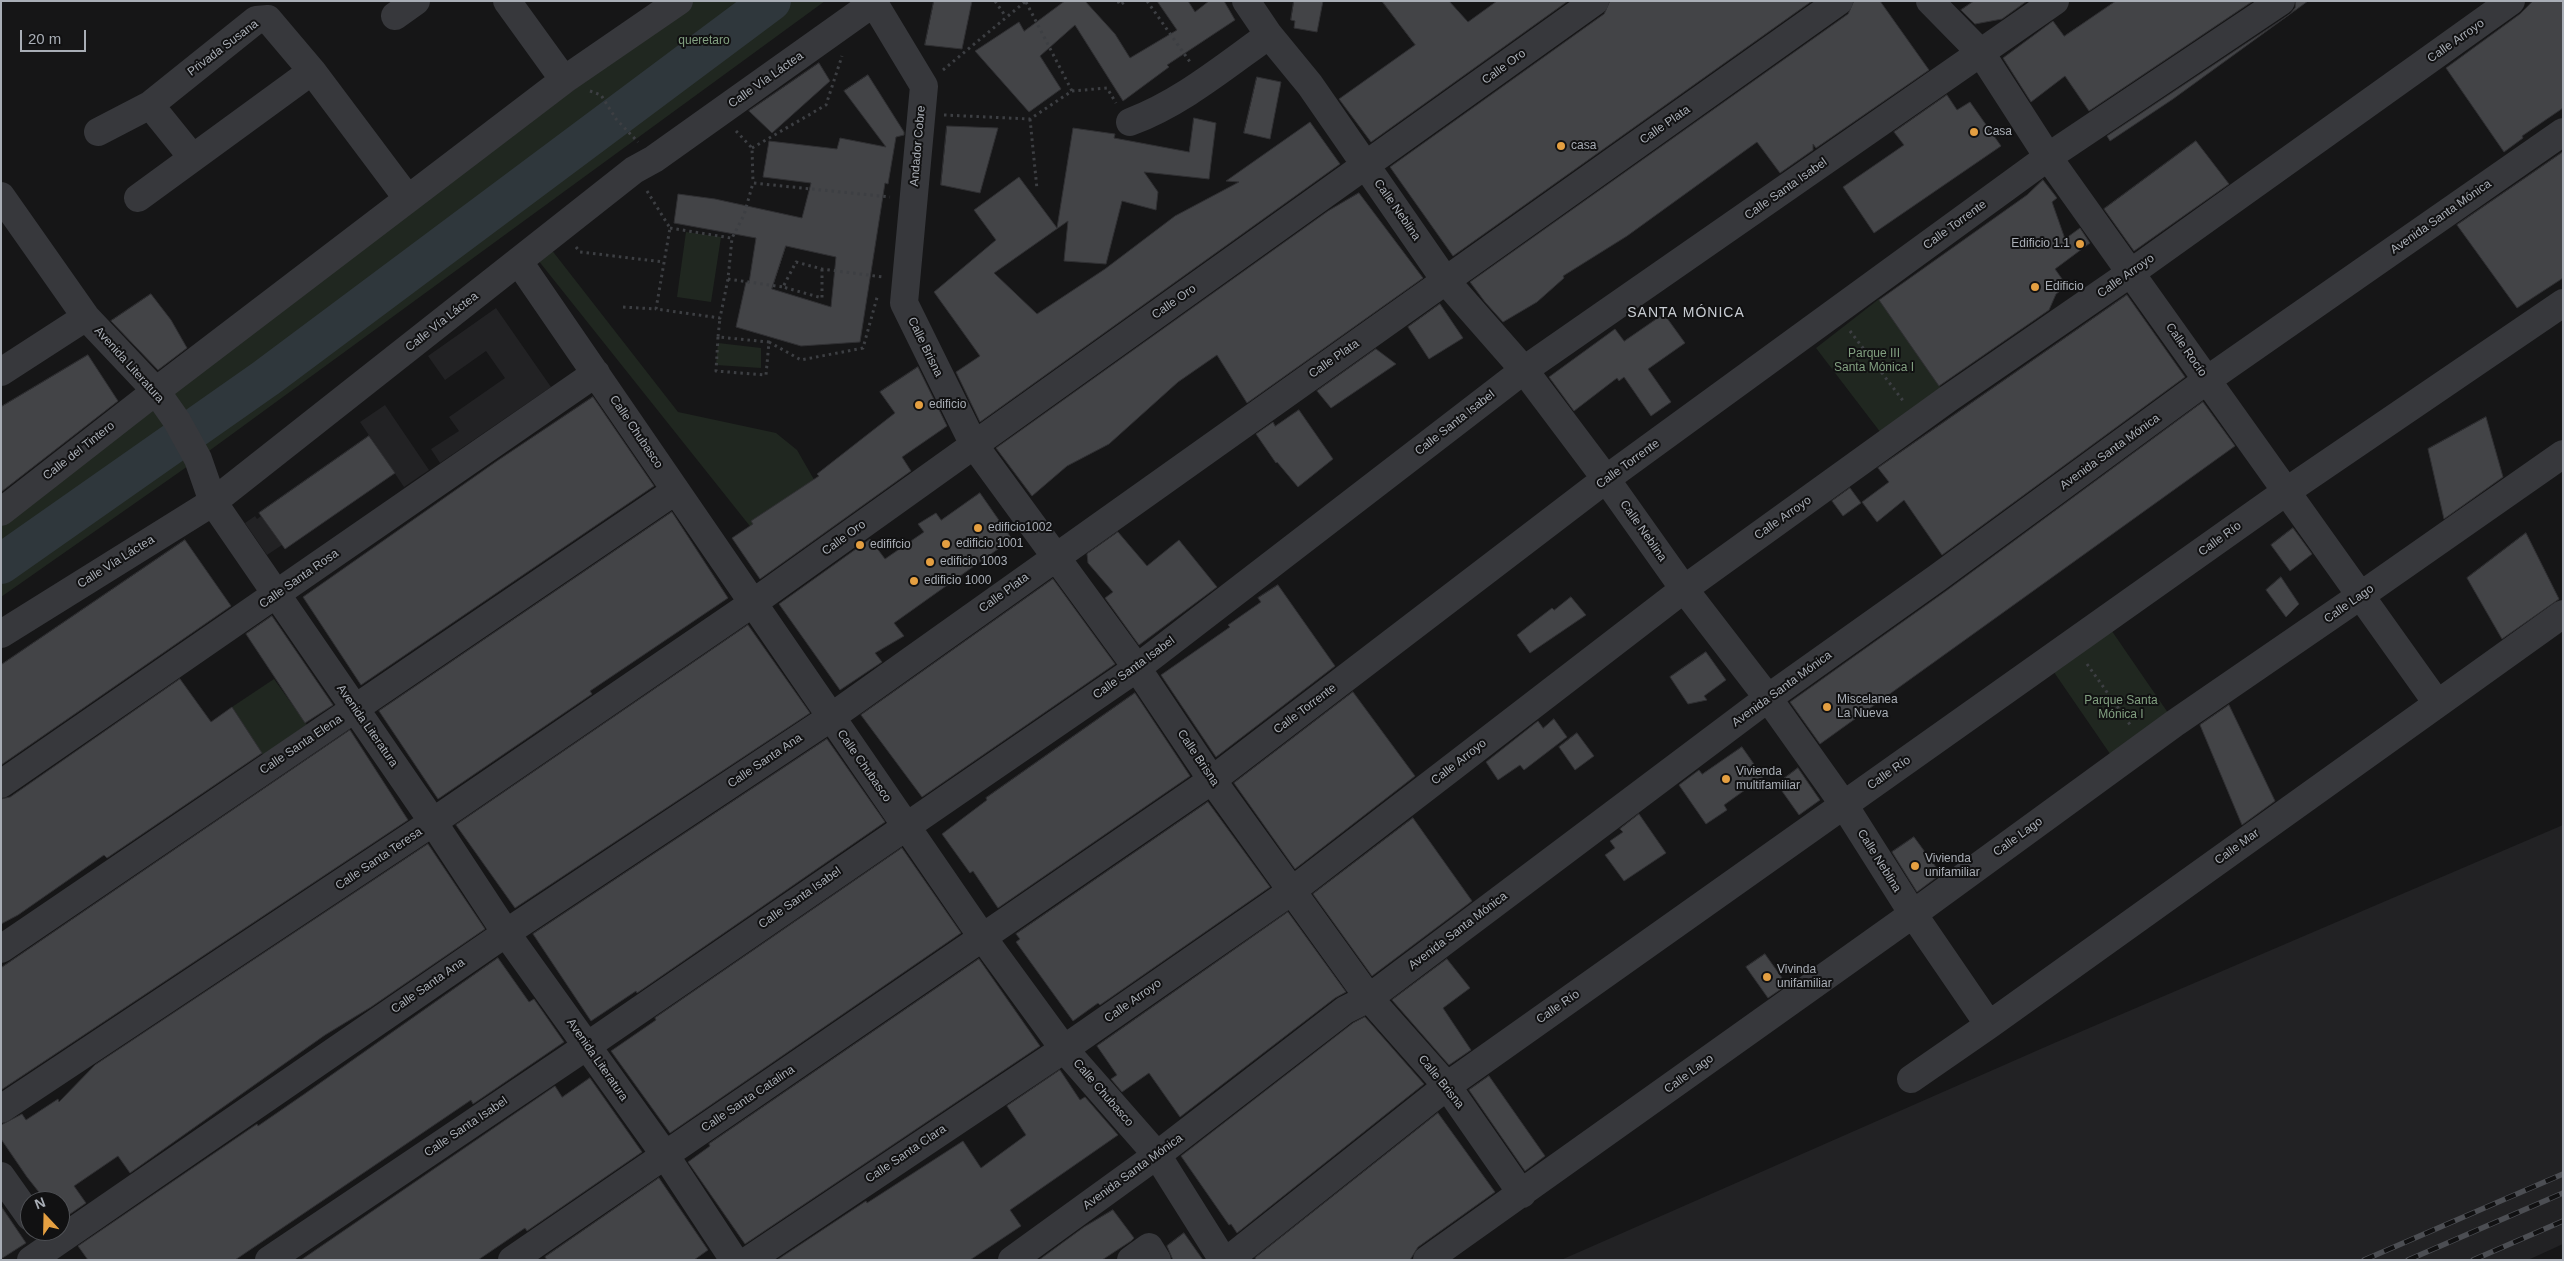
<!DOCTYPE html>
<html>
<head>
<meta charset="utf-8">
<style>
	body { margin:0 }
	#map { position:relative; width:2564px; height:1261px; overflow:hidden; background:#161617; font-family:Arial,sans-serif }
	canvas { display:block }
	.frame { position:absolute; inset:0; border:2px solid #a9aeb6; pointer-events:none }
	.north { position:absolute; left:20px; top:1191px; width:50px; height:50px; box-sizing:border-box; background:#111112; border:1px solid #4e5054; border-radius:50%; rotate:339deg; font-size:14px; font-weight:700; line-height:20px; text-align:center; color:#a9aeb6 }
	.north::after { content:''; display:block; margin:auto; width:18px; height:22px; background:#e49f41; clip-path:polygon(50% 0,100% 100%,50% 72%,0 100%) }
	.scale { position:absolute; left:20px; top:30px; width:66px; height:22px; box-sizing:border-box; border:2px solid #a9aeb6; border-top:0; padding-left:6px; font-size:15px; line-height:18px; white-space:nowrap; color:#a9aeb6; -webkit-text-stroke:4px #111112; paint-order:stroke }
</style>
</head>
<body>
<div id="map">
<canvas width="2564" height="1261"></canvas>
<div class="frame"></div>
<div class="north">N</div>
<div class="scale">20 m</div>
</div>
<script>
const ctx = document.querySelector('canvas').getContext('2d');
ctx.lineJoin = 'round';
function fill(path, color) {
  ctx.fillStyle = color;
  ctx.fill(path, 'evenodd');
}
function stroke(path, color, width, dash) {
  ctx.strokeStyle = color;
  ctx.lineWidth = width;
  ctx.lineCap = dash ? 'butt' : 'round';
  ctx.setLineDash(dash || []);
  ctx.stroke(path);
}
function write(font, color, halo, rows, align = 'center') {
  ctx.font = font + ' Arial,sans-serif';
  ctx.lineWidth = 4;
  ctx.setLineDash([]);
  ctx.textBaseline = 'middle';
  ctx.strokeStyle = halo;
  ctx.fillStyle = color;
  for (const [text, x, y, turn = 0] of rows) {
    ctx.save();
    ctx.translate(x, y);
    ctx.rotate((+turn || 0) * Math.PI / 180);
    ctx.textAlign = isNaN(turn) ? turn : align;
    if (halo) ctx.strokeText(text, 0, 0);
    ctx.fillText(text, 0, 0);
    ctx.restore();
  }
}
fill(new Path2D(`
	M496 308 551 387 440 463 431 449 459 431 449 417 505 378 486 351 445 380 428 356Z
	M385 405 429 470 404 487 360 422Z
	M255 516 257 519 261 516 282 545 267 555 245 523Z
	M2563 825V1244L2528 1260H1561L2052 1044Z`), '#222224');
fill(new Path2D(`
	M691 1H825L198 459 1 597V522Z
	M686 232 721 237 711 302 677 297Z
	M540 235 678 412 776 433 797 450 824 497 761 540 526 245Z
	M1879 299 1944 392 1884 437 1816 348Z
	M718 343 761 348V368L716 365Z
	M2105 621 2175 723 2117 764 2047 662Z
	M274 679 307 725 263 755 232 707Z`), '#202720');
stroke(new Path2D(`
	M1 564 266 378 771 1`), '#2f373c', 40);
const building = new Path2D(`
	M934 1H972L962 49 925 45Z
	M1065 1H1085L1115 34 1130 58 1177 30 1157 1H1188L1195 12 1209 1H1224L1235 20 1167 65 1169 67 1123 101 1075 25 1040 56 1061 89 1029 112 975 51 1019 22 1024 31Z
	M1294 1H1323L1317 32 1294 28 1295 21 1291 20Z
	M1382 1H1449L1468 22 1497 1H1568L1371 142 1339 99 1415 45Z
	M1610 1H1812L1453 256 1390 167 1604 14Z
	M1854 1H1880L1929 70 1816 148 1813 144V150L1780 173 1757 142 1627 236 1563 276 1564 278 1537 302 1503 322 1485 302 1470 282 1848 14Z
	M1974 1H2027L2002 19 1975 24 1961 10Z
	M2116 1H2253L2089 111 2065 76 2031 102 2003 58 2053 21 2064 36Z
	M2296 1H2308L2173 99 2110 141 2107 136 2290 14 2295 8Z
	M2533 1H2563V108L2522 136 2523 138 2504 152 2446 68 2520 14Z
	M819 63 830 81 772 133 749 111Z
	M868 75 904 132V135L896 137 888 184 885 183 860 342 801 346 736 327 746 282 749 283 756 238 674 223 678 194 715 199 802 218 811 183 763 177 769 141 837 149 840 138 886 147 844 91ZM786 246 836 257 831 307 772 289Z
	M1257 77 1281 82 1270 139 1244 133Z
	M1947 95 1957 110 1970 102 2001 146 1874 233 1843 187 1904 145 1894 132Z
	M1194 118 1216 123 1209 179 1144 172 1158 192 1156 210 1122 201 1106 264 1064 261 1068 221 994 273 1037 314 1105 269 1175 216 1239 182 1226 181 1310 122 1340 164 980 422 956 372 980 356 934 292 996 240 974 210 1019 177 1057 228 1073 128 1115 134 1114 138 1189 152Z
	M947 126 998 128 980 193 941 185Z
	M2196 141 2229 184 2134 251 2104 209Z
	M2563 152V278L2517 308 2457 225Z
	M2043 180 2057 198 2052 202 2065 239 2080 228 2090 243 2055 269 2067 286 2056 294 2049 310 1939 386 1879 300 2027 195Z
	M1359 193 1423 278 1247 403 1217 355 1178 382 1109 444 1067 466 1032 496 996 448 1328 211Z
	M151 294 171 320 187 348 158 370 111 321Z
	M2127 295 2185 377 1942 555 1904 500 1877 522 1862 502 1889 482 1878 468Z
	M1440 304 1463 338 1429 359 1408 327Z
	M1664 314 1685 343 1648 369 1671 402 1651 416 1624 377 1619 381 1617 378 1574 411 1549 377 1615 329 1624 341Z
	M1376 349 1396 364 1331 408 1317 391Z
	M88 355 118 401 1 492V407Z
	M918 367 947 426 902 457 911 471 760 579 732 538 753 524 751 521 819 476 817 474 895 413 880 392Z
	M593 397 654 486 361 685 303 597 497 461Z
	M2203 402 2235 446 1820 744 1790 702 1946 591Z
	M1299 410 1333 459 1298 487 1277 462 1276 463 1256 434 1273 422 1275 426Z
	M2486 417 2503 477 2444 519 2428 449Z
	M369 436 395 473 285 549 259 513Z
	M1850 488 1861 503 1843 516 1832 501Z
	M980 493 1012 539 894 623 904 636 875 653 882 662 840 690 779 604 870 539 885 559 924 532 918 524 936 513 941 520Z
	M672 512 728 598 590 691 592 694 438 799 379 711Z
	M2293 528 2312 554 2290 571 2271 545Z
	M1118 532 1147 566 1179 540 1217 587 1139 645 1105 598 1113 592 1088 563 1087 554Z
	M2526 533 2559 599 2502 639 2467 578Z
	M185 540 231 606 1 765V665Z
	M2281 577 2299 604 2286 617 2266 590Z
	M1053 579 1115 664 922 797 861 715Z
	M1278 585 1335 666 1216 757 1161 675 1230 627 1228 625 1261 602 1258 598Z
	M1571 597 1586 615 1530 653 1517 635 1552 608 1554 610Z
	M272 616 333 705 305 723 246 634Z
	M748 625 810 713 515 908 456 825Z
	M1706 652 1726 680 1704 696 1707 700 1688 704 1670 677Z
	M180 679 211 722 232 707 262 753 107 858 104 855 18 915 1 924V799L10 797Z
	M1353 692 1415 776 1295 869 1234 783Z
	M1135 693 1190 776 998 908 973 871 970 873 942 834 987 800 986 798Z
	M2229 705 2275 801 2242 825 2200 725Z
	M1554 719 1567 737 1524 770 1520 765 1498 780 1486 762 1538 721 1543 728Z
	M350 730 408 820 1 1090V968Z
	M1577 733 1594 756 1575 770 1559 747Z
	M827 739 885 822 637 993 636 991 591 1021 533 934Z
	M1742 747 1763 777 1724 805 1727 810 1706 824 1679 785 1699 770 1702 774Z
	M1798 768 1820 800 1799 815 1777 784Z
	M1208 802 1270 887 1100 1005 1098 1003 1073 1021 1016 942 1020 939 1016 934Z
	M1639 814 1666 853 1624 881 1605 855 1615 848 1610 841 1623 832 1620 829Z
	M1413 818 1472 901 1372 976 1313 894Z
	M1914 837 1941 874 1917 892 1892 852Z
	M428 844 485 929 371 1007 325 1035 130 1173 118 1156 74 1186 86 1203 60 1221V1201H46L27 1177 1 1139V1125L22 1114 26 1120 58 1099 59 1102 95 1065Z
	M902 848 961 933 670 1133 611 1051 656 1020 655 1018Z
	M1288 912 1346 992 1335 998 1180 1117 1149 1073 1122 1092 1111 1079 1117 1075 1097 1046Z
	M1765 954 1787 985 1768 998 1746 967Z
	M498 958 529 1002 534 999 564 1042 473 1104 471 1100 235 1260H88L78 1246 257 1124 258 1126 303 1095Z
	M979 959 1040 1046 745 1244 688 1162 710 1146 709 1144Z
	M1447 959 1470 988 1443 1008 1471 1050 1449 1065 1392 1000Z
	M1365 1017 1424 1084 1237 1233 1231 1224 1229 1225 1181 1156 1353 1023Z
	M1060 1070 1080 1100 1085 1097 1118 1135 1010 1210 1021 1226 970 1260H777L866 1201 867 1203 963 1141 981 1168 1026 1135 1007 1106Z
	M1489 1076 1545 1156 1525 1171 1469 1090Z
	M590 1078 642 1152 527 1231 525 1228 478 1260H301L555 1086 562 1097Z
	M1438 1113 1495 1192 1418 1247 1410 1260H1257L1255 1258Z
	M659 1178 708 1250 694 1260H547L545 1257Z
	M1 1206 26 1243 1 1259Z
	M1113 1210 1134 1238 1131 1241 1102 1260H1039L1084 1227Z
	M1184 1233 1203 1260H1173L1167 1246Z`);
fill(building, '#434447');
stroke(building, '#303033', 1);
stroke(new Path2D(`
	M995 1 1006 17
	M1118 1 1120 5 1126 1
	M1147 1 1190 62
	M1026 2 1072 91
	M943 70 1026 1
	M590 91 601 95 616 119 638 142
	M944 115 1030 119 1072 91 1107 88 1116 103
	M1030 119 1037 189
	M736 131 752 148 753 183
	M752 148 826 105 842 56
	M647 191 670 228 656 309 720 318 728 279 732 238 744 215 753 183 890 197
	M670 228 731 238
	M576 247 580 252 664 262
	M822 269V298L783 287 796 262 822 269 883 277
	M728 279 783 287
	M623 307 656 309
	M1850 331 1904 402
	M718 337 716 371 766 375 769 342 718 337 720 318
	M769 342 801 360 863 348 878 294
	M2087 664 2131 726`), '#3d3f43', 3, [2.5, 4]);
stroke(new Path2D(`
	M507 1 564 80
	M1246 1 1269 35 1310 85 1445 280 1524 370 1606 479 1684 589 1768 698 1844 805 1913 914 1989 1025
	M1930 1 1981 53 2048 157 2437 703
	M874 3 924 86 904 303 974 445 1137 668 1212 780 1369 998 1447 1086 1522 1194
	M395 16 416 1
	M150 105 192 157
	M1130 122C1181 103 1224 67 1269 35
	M98 132 150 105 256 20 268 19 312 71 408 199
	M1 196 86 317 156 391 177 421 198 459 213 502 433 822 506 933 665 1155 734 1260
	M138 198 312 71
	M519 262 983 938 1064 1049 1157 1155 1223 1260
	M1 372 86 317
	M1 512 156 391 564 80 679 1
	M1 634 213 502 634 170 654 159 876 1
	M1 784 596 373
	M1 949 675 491
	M1911 1079 1989 1025 2563 614
	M1 1109 433 822 753 603 1595 1
	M1 1176 30 1217
	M31 1260 506 933 830 718 1839 1
	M269 1260 587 1046 1137 668 1524 370 2055 1
	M512 1260 1212 780 1606 479 2048 157 2281 1
	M749 1260 1064 1049 1293 890 1684 589 1949 398 2132 272 2511 1
	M1012 1260 1157 1155 1345 1010 1369 998 1768 698 1937 578 2207 380 2563 132
	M1131 1260 1149 1247 1157 1260
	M1228 1260 1447 1086 2287 491 2563 303
	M1427 1260 1913 914 2175 723 2360 596 2563 454`), '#37383c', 28);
const rail = new Path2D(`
	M2364 1260 2563 1174
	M2408 1260 2563 1193
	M2473 1260 2563 1221`);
stroke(rail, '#4c4e53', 5.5);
stroke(rail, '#111112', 4, [11]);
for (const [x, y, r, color] of [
	[1974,132,5,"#e49f41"],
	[1561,146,5,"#e49f41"],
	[2080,244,5,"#e49f41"],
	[2035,287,5,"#e49f41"],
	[919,405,5,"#e49f41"],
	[978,528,5,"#e49f41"],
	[946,544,5,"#e49f41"],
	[860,545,5,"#e49f41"],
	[930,562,5,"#e49f41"],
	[914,581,5,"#e49f41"],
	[1827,707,5,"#e49f41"],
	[1726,779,5,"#e49f41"],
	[1915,866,5,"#e49f41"],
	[1767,977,5,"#e49f41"]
]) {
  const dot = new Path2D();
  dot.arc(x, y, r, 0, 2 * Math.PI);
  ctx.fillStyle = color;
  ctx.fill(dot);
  stroke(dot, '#111112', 2);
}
write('12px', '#82a081', '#111112', [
	["queretaro",704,41],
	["Parque III",1874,354],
	["Santa Mónica I",1874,368],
	["Parque Santa",2121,701],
	["Mónica I",2121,715]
]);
write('12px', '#a9aeb6', '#111112', [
	["Calle Arroyo",2456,41,-35],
	["Privada Susana",223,48,-37],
	["Calle Oro",1504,67,-36],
	["Calle Vía Láctea",766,80,-35],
	["Calle Plata",1665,125,-35],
	["Andador Cobre",918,146,-85],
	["Calle Santa Isabel",1786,189,-35],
	["Calle Neblina",1397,210,55],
	["Avenida Santa Mónica",2441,217,-35],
	["Calle Torrente",1955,225,-36],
	["Calle Arroyo",2126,276,-35],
	["Calle Oro",1174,302,-35],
	["Calle Vía Láctea",442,322,-38],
	["Calle Brisna",925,347,64],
	["Calle Rocío",2186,350,55],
	["Calle Plata",1334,359,-35],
	["Avenida Literatura",129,365,48],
	["Calle Santa Isabel",1455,423,-38],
	["Calle Chubasco",636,432,56],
	["Calle del Tintero",79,451,-38],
	["Avenida Santa Mónica",2110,452,-36],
	["Calle Torrente",1628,464,-36],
	["Calle Arroyo",1783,518,-35],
	["Calle Neblina",1643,531,55],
	["Calle Oro",844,538,-36],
	["Calle Río",2220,539,-36],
	["Calle Vía Láctea",116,562,-32],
	["Calle Santa Rosa",299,579,-35],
	["Calle Plata",1004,593,-36],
	["Calle Lago",2349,604,-35],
	["Calle Santa Isabel",1134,668,-36],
	["Avenida Santa Mónica",1782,689,-36],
	["Calle Torrente",1305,709,-37],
	["Avenida Literatura",367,726,55],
	["Calle Santa Elena",301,745,-34],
	["Calle Brisna",1198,758,56],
	["Calle Santa Ana",765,761,-34],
	["Calle Arroyo",1459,762,-38],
	["Calle Chubasco",864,766,55],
	["Calle Río",1889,773,-35],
	["Calle Lago",2018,837,-36],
	["Calle Mar",2237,847,-36],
	["Calle Santa Teresa",379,859,-34],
	["Calle Neblina",1879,861,58],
	["Calle Santa Isabel",800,898,-35],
	["Avenida Santa Mónica",1458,931,-37],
	["Calle Santa Ana",428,986,-35],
	["Calle Arroyo",1133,1001,-35],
	["Calle Río",1558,1007,-35],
	["Avenida Literatura",597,1060,55],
	["Calle Lago",1689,1074,-36],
	["Calle Brisna",1441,1082,51],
	["Calle Chubasco",1103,1093,49],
	["Calle Santa Catalina",748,1099,-34],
	["Calle Santa Isabel",466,1127,-34],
	["Calle Santa Clara",906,1154,-34],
	["Avenida Santa Mónica",1133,1172,-36]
]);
write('12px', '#a9aeb6', '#111112', [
	["Casa",1984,132],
	["casa",1571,146],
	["Edificio 1.1",2070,244,"right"],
	["Edificio",2045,287],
	["edificio",929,405],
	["edificio1002",988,528],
	["edificio 1001",956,544],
	["edififcio",870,545],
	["edificio 1003",940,562],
	["edificio 1000",924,581],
	["Miscelanea",1837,700],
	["La Nueva",1837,714],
	["Vivienda",1736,772],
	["multifamiliar",1736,786],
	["Vivienda",1925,859],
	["unifamiliar",1925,873],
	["Vivinda",1777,970],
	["unifamiliar",1777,984]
], 'left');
ctx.letterSpacing = '1px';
write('14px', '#c9cdd3', '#111112', [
	["SANTA MÓNICA",1686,313]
]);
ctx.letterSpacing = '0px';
</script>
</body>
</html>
